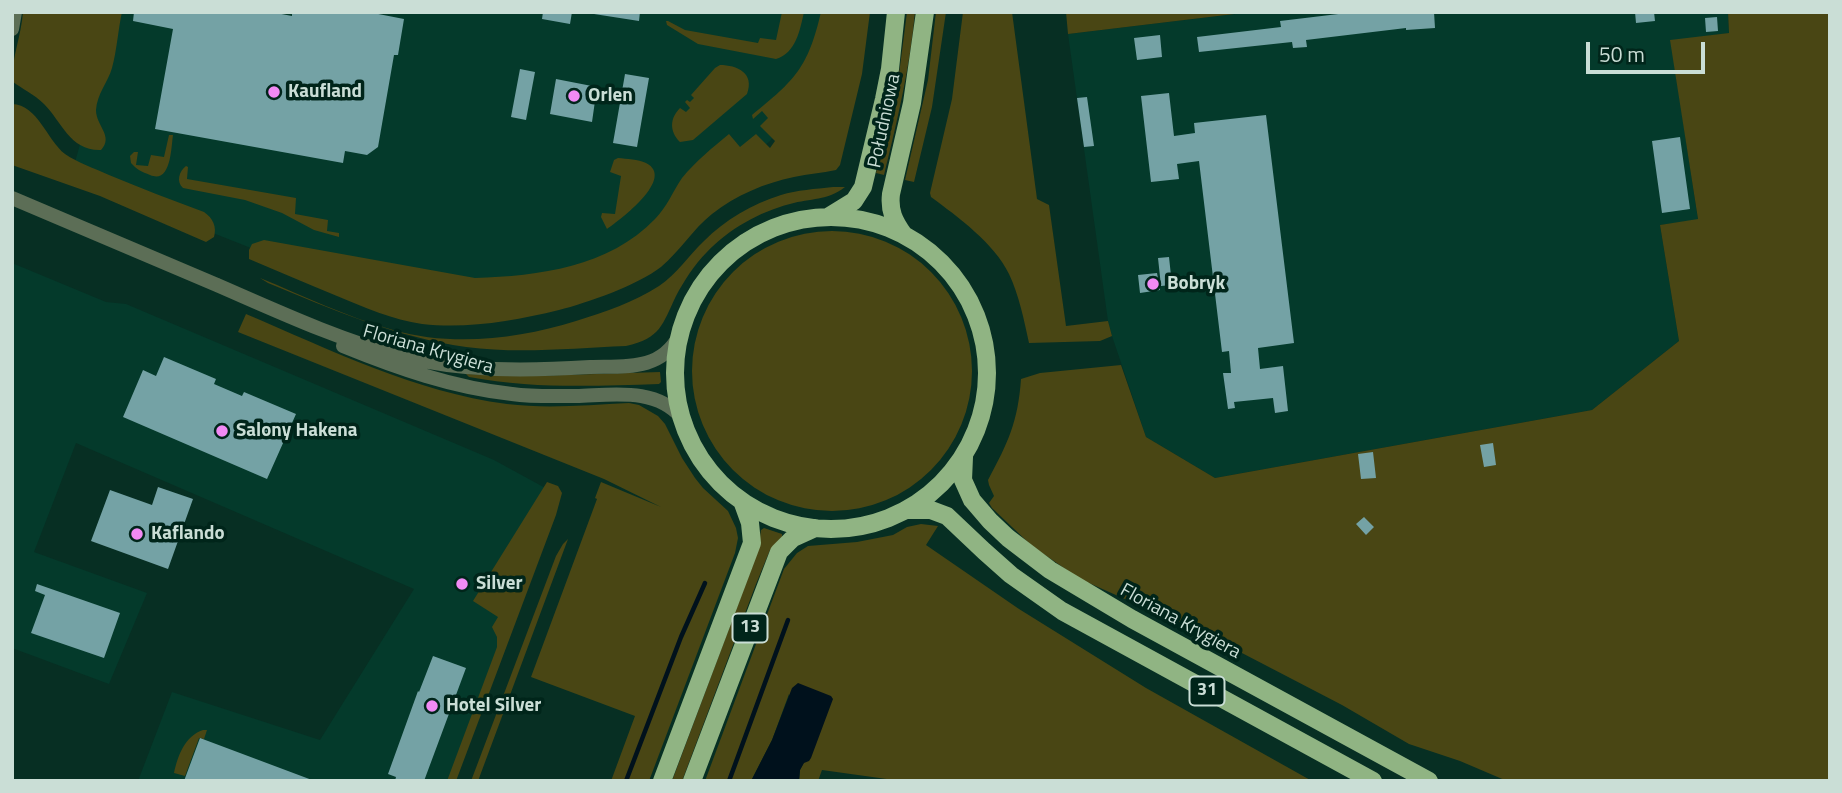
<!DOCTYPE html>
<html>
<head>
<meta charset="utf-8">
<style>
	body { margin:0 }
	#map { position:relative; width:1842px; height:793px; overflow:hidden; background:#072f23; font-family:"Titillium Web",sans-serif }
	canvas { display:block }
	.frame { position:absolute; inset:0; border:14px solid #caded6; pointer-events:none }
	.scale { position:absolute; left:1586px; top:42px; width:119px; height:32px; box-sizing:border-box; border:4px solid #caded6; border-top:0; padding-left:9px; font-size:21px; line-height:24px; white-space:nowrap; color:#caded6; -webkit-text-stroke:5px #00251a; paint-order:stroke }
</style>
</head>
<body>
<div id="map">
<canvas width="1842" height="793"></canvas>
<div class="frame"></div>
<div class="scale">50 m</div>
</div>
<script>
const ctx = document.querySelector('canvas').getContext('2d');
ctx.lineJoin = 'round';
function fill(path, color) {
  ctx.fillStyle = color;
  ctx.fill(path, 'evenodd');
}
function stroke(path, color, width, dash) {
  ctx.strokeStyle = color;
  ctx.lineWidth = width;
  ctx.lineCap = dash ? 'butt' : 'round';
  ctx.setLineDash(dash || []);
  ctx.stroke(path);
}
function write(font, color, halo, rows, align = 'center') {
  ctx.font = font + ' "Titillium Web",sans-serif';
  ctx.lineWidth = 7;
  ctx.setLineDash([]);
  ctx.textBaseline = 'middle';
  ctx.strokeStyle = halo;
  ctx.fillStyle = color;
  for (const [text, x, y, turn = 0] of rows) {
    ctx.save();
    ctx.translate(x, y);
    ctx.rotate((+turn || 0) * Math.PI / 180);
    ctx.textAlign = isNaN(turn) ? turn : align;
    if (halo) ctx.strokeText(text, 0, 0);
    ctx.fillText(text, 0, 0);
    ctx.restore();
  }
}
fill(new Path2D(`
	M117 12H847L808 89 770 141 676 222 601 261 530 283 304 269 127 199 70 180Z
	M1251 12H1728L1729 33 1671 41 1698 220 1660 225 1679 341 1592 410 1215 478 1146 437 1112 336 1108 321 1068 34Z
	M12 263 106 302 126 304 494 460 560 496 454 781H138L172 692 320 740 414 589 76 443 34 552 147 593 109 684 12 648Z`), '#043a2b');
fill(new Path2D(`
	M23 12H122C118 30 117 50 112 68 108 82 97 94 96 110 96 126 114 136 101 150 70 151 62 122 44 104 34 94 22 89 12 81 12 56 21 37 23 12Z
	M782 12H804C800 30 796 53 776 59L698 44 667 25 666 21H668L685 30 758 43 760 38 776 40Z
	M821 12H870L862 74 840 165 836 170C822 173 808 174 794 177 765 183 736 195 712 214 693 229 680 251 661 267 638 285 587 303 559 310 514 321 468 329 422 324 393 320 364 307 337 296 307 284 278 271 249 259V250L252 244 264 240 475 278C539 276 609 267 655 219 667 207 673 191 682 178 696 161 712 148 729 134L740 147 756 134 770 148 775 141 760 126 768 118 762 111 753 119 752 115C795 80 808 68 821 12Z
	M907 12H915C910 68 897 121 884 175L876 173 898 82Z
	M936 12H946L932 107 914 182 905 180 928 80Z
	M963 12H1012L1037 199 1049 205 1066 326 1108 321 1112 336 1100 341 1029 343C1024 320 1019 295 1009 274 994 243 958 217 931 197L930 193 952 99Z
	M1066 12H1251L1068 34Z
	M1728 12H1830V781H1507L1460 761 1409 744 1342 705 1190 626 1163 616 1080 579 1032 546 992 508 989 503 994 496 989 485 988 480C1008 443 1018 422 1021 379L1040 373 1121 365 1146 437 1215 478 1592 410 1679 341 1660 225 1698 219 1670 40 1729 33Z
	M720 65C737 65 755 73 747 94L693 140 680 142C669 131 670 118 680 108L686 112 690 108 685 102 687 100 690 102 694 98 691 95 715 68Z
	M12 104C38 105 47 140 65 154 78 163 94 168 109 175 140 188 172 200 204 212 213 218 217 227 214 237L206 242 100 196 12 165Z
	M169 135H173C171 149 171 184 150 175 142 172 136 169 131 163L130 156 134 152H138L136 165 148 166 151 155 164 157Z
	M618 158C627 159 638 159 646 163 676 178 620 220 607 229L601 217 602 213 615 214 621 176 610 172 614 160Z
	M186 166 188 167 187 179 296 198 295 214 328 220 327 231 339 233V237L314 230 282 213 245 200 183 188C176 182 179 171 186 166Z
	M833 187H845C827 201 811 198 790 204 759 212 729 229 707 252 694 265 684 281 676 296 662 325 661 338 626 346 574 348 519 354 466 347 396 337 333 310 268 283L260 278C304 296 347 317 393 330 453 347 518 339 576 321 605 312 634 302 659 286 677 274 688 256 704 241 725 220 752 204 781 195 797 190 815 189 833 187Z
	M692 371a140 140 0 1 1 280 0a140 140 0 1 1-280 0Z
	M246 314C331 350 415 392 507 404 547 409 588 405 629 403L639 405 658 416 665 424 682 458 695 478 703 488 728 511 736 528 738 538 735 553 649 781H611L635 716 531 677 597 499 595 498 601 482 661 507 604 479 238 332Z
	M660 372 661 382 659 384C595 386 532 389 469 377L466 374 532 376Z
	M547 482 558 486 562 493 556 515 456 781H447L497 647V637L492 627 498 617 473 601Z
	M921 524 938 526 926 545 1019 609 1146 688 1312 781H901L822 770 818 781H799L800 770 804 762 789 694 772 740 751 781H705L784 569 797 553 808 546 857 542 893 535 907 527Z
	M764 528 782 534V537L770 550 756 584 682 781H672L758 551 761 530Z
	M568 539 478 781H471L556 556 563 544Z
	M203 730H207L204 739 199 738 185 776 174 773C178 755 185 736 203 730Z`), '#494614');
fill(new Path2D(`
	M798 683 831 696 833 699 811 758 809 761 804 763 800 770 799 781H751L772 740 792 688Z`), '#00111c');
stroke(new Path2D(`
	M626 781 681 637 705 583
	M729 781 788 620`), '#00111c', 4.5);
fill(new Path2D(`
	M134 12H271L292 16V12H368L404 19 398 55H394L378 147 367 155 345 151 343 163 155 129 173 29 133 21Z
	M543 12H572L570 24 542 19Z
	M595 12H640L639 21 594 14Z
	M1355 12H1434L1435 28 1406 30V28L1306 40 1307 47 1293 48 1292 42 1199 52 1197 37 1281 27 1280 21Z
	M1635 12H1654L1655 21 1636 23Z
	M1717 17 1718 31 1706 32 1705 18Z
	M1160 35 1162 57 1137 60 1134 38Z
	M520 69 535 72 526 120 511 117Z
	M625 74 649 78 637 147 613 143Z
	M556 79 597 87 592 122 550 114Z
	M1169 93 1174 136 1195 133 1194 123 1266 115 1294 343 1258 348 1260 369 1283 366 1288 411 1275 413 1273 398 1234 402 1235 408 1228 409 1223 373H1231L1229 351 1222 352 1199 161 1177 164 1179 179 1151 182 1141 96Z
	M1087 97 1094 146 1084 147 1077 98Z
	M1680 137 1690 209 1662 213 1652 141Z
	M1169 257 1172 285 1161 286 1158 258Z
	M1157 273 1160 290 1140 293 1138 275Z
	M164 357 216 379 214 384 242 396 244 392 296 414 267 479 123 417 143 370 156 376Z
	M1493 443 1496 465 1484 467 1480 445Z
	M1373 452 1376 478 1361 479 1358 454Z
	M158 487 193 499 168 569 91 541 110 490 152 505Z
	M1364 517 1374 527 1366 535 1356 524Z
	M37 584 120 613 104 658 31 633 45 595 35 591Z
	M433 656 466 668 424 781H395L396 777 388 774 418 691 419 692Z
	M200 738 312 780V781H184Z`), '#74a2a5');
stroke(new Path2D(`
	M12 29 15 12`), '#5c6e56', 14);
stroke(new Path2D(`
	M12 198C81 227 149 256 217 285 277 311 337 339 400 356 463 372 527 371 590 367 626 366 660 371 679 336
	M343 346C397 368 454 388 512 394 533 397 555 396 576 396 613 395 656 387 682 418`), '#5c6e56', 14);
stroke(new Path2D(`
	M675 373a156 156 0 1 1 312 0a156 156 0 1 1-312 0Z
	M828 217 854 201 863 187 884 99 890 69 896 12
	M904 235C894 221 889 211 891 194L912 103 925 12
	M964 457 963 480 972 500 990 521 1008 538 1050 570 1132 619 1429 781
	M907 510H931L947 516 984 551 1011 575 1062 611 1373 781
	M662 781 752 543 750 523 742 501
	M692 781 779 552 793 538 815 528`), '#90b483', 18);
for (const [x, y, r, color] of [
	[274,92,7,"#f18af4"],
	[574,96,7,"#f18af4"],
	[1153,284,7,"#f18af4"],
	[222,431,7,"#f18af4"],
	[137,534,7,"#f18af4"],
	[462,584,7,"#f18af4"],
	[432,706,7,"#f18af4"]
]) {
  const dot = new Path2D();
  dot.arc(x, y, r, 0, 2 * Math.PI);
  ctx.fillStyle = color;
  ctx.fill(dot);
  stroke(dot, '#00251a', 2.5);
}
for (const [x, y, w] of [
	[750,628,35],
	[1207,691,35]
]) {
  const box = new Path2D();
  box.roundRect(x - w / 2, y - 14.5, w, 29, 5);
  ctx.fillStyle = '#00251a';
  ctx.fill(box);
  stroke(box, '#caded6', 2);
}
write('bold 18px', '#caded6', null, [
	["13",750,628],
	["31",1207,691]
]);
write('bold 19px', '#caded6', '#00251a', [
	["Kaufland",288,92],
	["Orlen",588,96],
	["Bobryk",1167,284],
	["Salony Hakena",236,431],
	["Kaflando",151,534],
	["Silver",476,584],
	["Hotel Silver",446,706]
], 'left');
write('19px', '#caded6', '#00251a', [
	["Południowa",885,121,-78],
	["Floriana Krygiera",428,350,16],
	["Floriana Krygiera",1180,622,29]
]);
</script>
</body>
</html>
